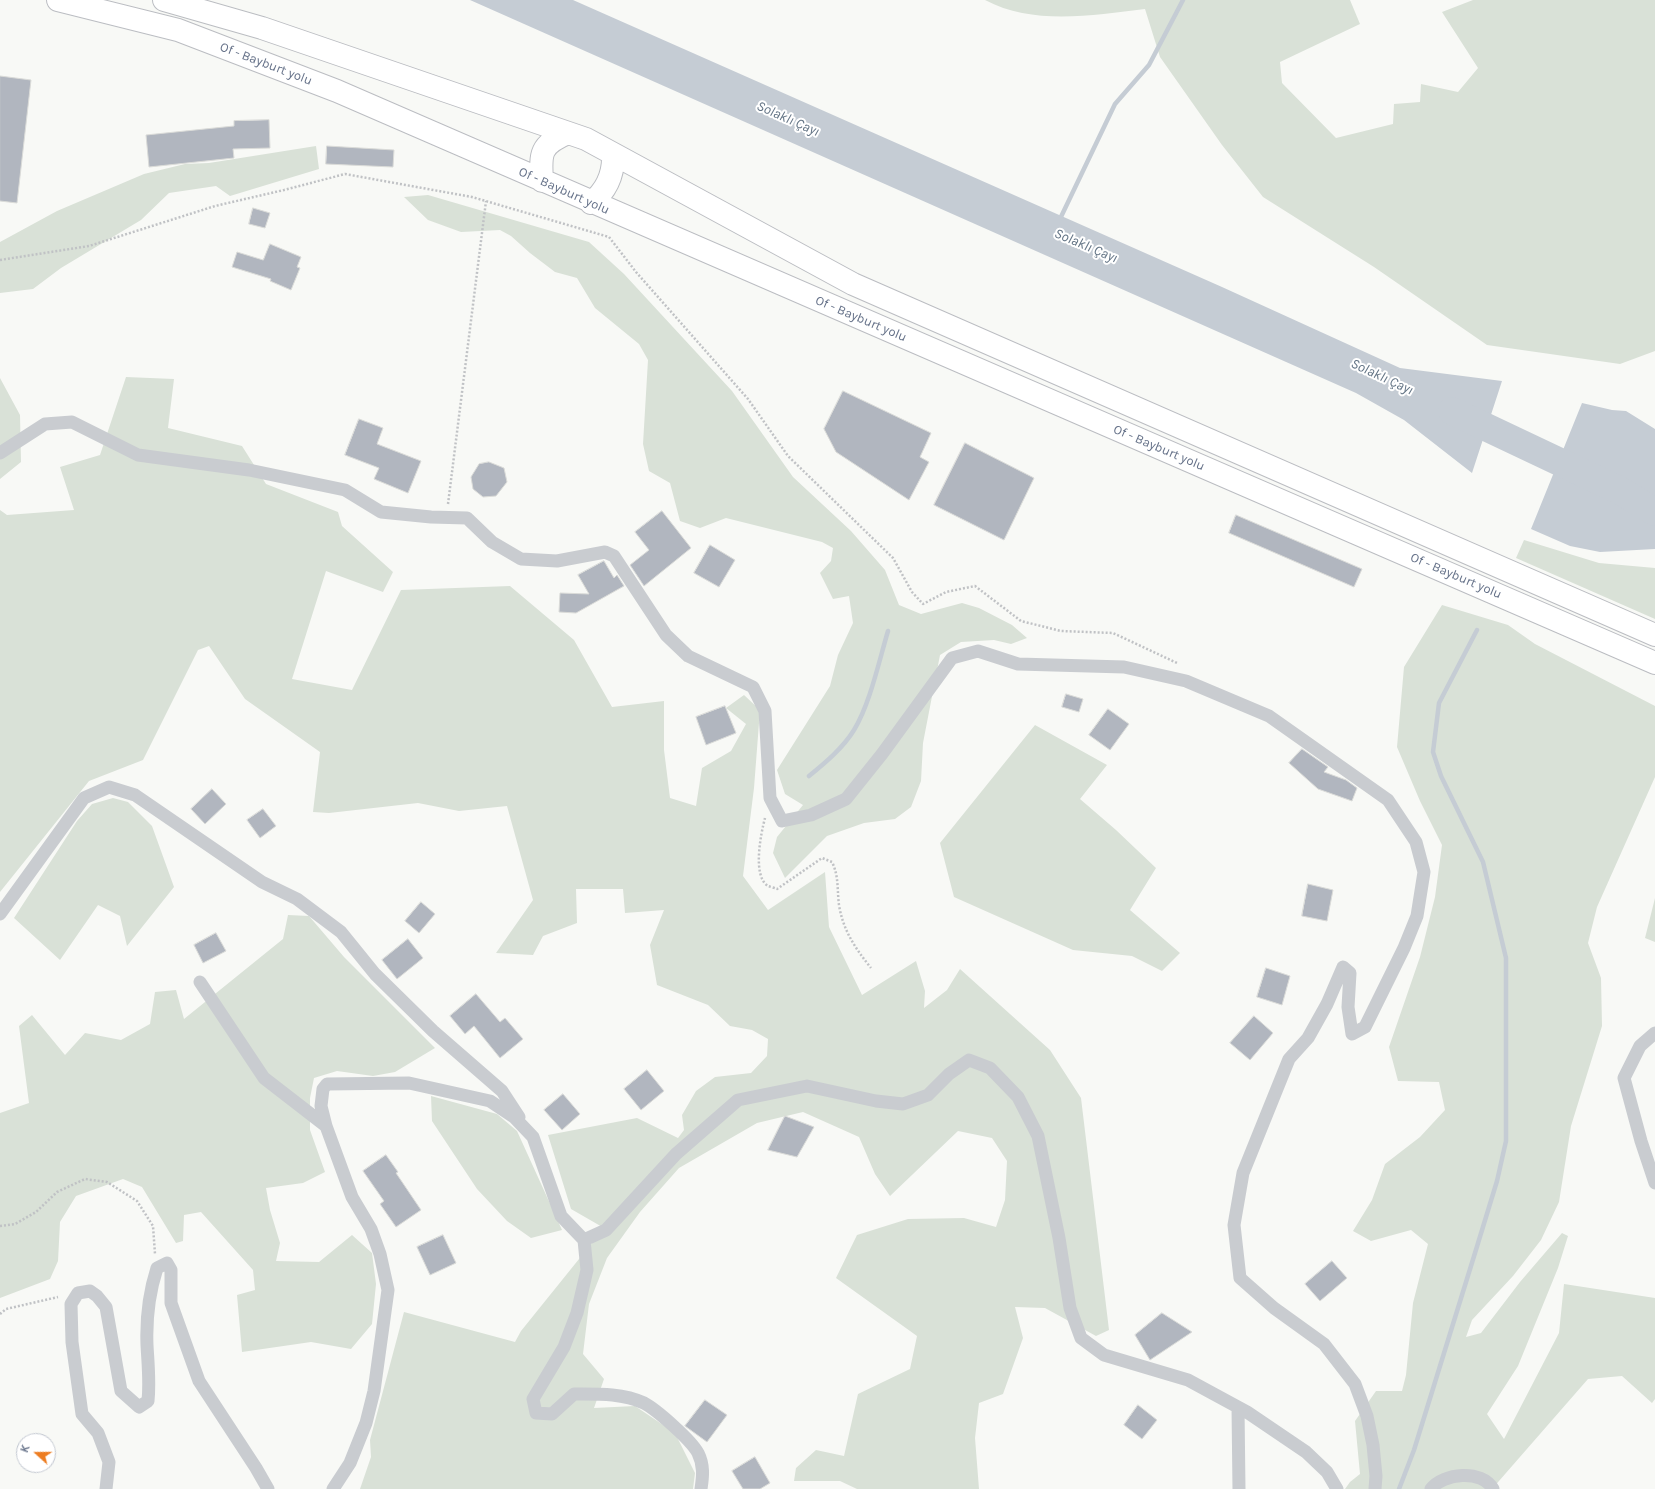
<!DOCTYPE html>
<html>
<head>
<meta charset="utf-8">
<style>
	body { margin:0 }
	#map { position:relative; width:1655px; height:1489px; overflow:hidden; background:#f8f9f6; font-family:Karla,sans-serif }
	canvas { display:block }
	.north { position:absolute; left:16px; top:1433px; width:40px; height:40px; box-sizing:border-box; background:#fff; border:1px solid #c2c7d0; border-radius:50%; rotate:291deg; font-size:11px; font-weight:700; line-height:16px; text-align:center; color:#667289 }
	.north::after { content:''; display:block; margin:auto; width:14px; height:18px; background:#ed7d22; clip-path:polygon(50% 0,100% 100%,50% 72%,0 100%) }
</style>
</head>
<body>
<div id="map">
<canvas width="1655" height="1489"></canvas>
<div class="north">K</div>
</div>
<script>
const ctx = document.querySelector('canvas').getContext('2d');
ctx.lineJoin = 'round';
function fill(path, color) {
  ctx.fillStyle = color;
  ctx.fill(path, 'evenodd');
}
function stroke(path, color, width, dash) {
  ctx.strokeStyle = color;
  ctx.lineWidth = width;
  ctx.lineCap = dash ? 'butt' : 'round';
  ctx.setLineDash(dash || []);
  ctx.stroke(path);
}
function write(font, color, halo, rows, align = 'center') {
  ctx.font = font + ' Karla,sans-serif';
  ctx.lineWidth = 4;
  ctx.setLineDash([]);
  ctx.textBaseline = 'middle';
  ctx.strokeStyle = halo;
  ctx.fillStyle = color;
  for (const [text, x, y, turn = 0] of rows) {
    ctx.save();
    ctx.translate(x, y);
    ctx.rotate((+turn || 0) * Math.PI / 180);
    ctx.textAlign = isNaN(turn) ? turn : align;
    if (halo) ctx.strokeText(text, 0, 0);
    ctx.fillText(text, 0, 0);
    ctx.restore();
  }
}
fill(new Path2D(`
	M985 0H1350L1360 24 1280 62 1282 83 1336 138 1393 124 1394 104 1420 102 1421 84 1458 92 1478 68 1442 12 1473 0H1655V351L1620 364 1487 345 1374 267 1263 197 1222 145 1160 57 1145 9C1093 15 1034 26 985 0Z
	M316 146 319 169 230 196 216 186 169 193 141 220 61 268 33 289 0 293V242L57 211 144 174 185 164 209 163Z
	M428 195 589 242 624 274 732 391 793 477 851 531 885 570 899 605 921 614 962 603 979 608 1012 625 1027 638 1011 644 994 640 961 642 940 655 923 743 921 781 911 807 895 819 864 823 827 836 785 878 773 853 777 837 803 805 785 794 777 770 830 686 838 655 853 623 849 596 833 599 820 573 831 561 833 548 822 542 726 518 700 528 680 521 670 483 649 471 643 444 648 360 639 344 595 308 577 278 555 272 530 253 511 236 500 230 461 232 428 220 404 197Z
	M126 377 174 379 168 428 242 446 266 484 338 512 342 526 393 572 383 592 326 571 292 679 352 690 401 590 510 586 574 640 612 707 664 701V750L670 798 696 806 702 768 731 751 746 724 726 708 744 695 760 710 754 788 743 876 768 910 825 872 829 927 862 995 916 961 925 991 924 1008 947 990 960 969 1050 1050 1081 1098 1109 1330 1096 1336 1045 1308 1015 1307 1023 1338 1003 1394 979 1403 975 1438 979 1489H857L840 1481H794L796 1468 816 1450 844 1456 858 1394 910 1369 917 1336 836 1278 857 1235 908 1219 964 1218 996 1227 1005 1200 1007 1161 992 1138 958 1131 890 1196 875 1174 859 1137 803 1112 757 1123 679 1168 640 1212 607 1258 589 1304 583 1354 604 1379 594 1408 635 1406 675 1433 695 1473 693 1489H360L371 1457 370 1440 404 1312 515 1342 521 1331 604 1228 571 1209 548 1135 637 1118 678 1138 684 1130 682 1115 696 1091 715 1077 751 1073 767 1056 768 1039 752 1030 730 1026 708 1005 657 985 650 945 664 910 625 913 623 889H576L577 923 543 936 533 955 496 953 533 900 507 806 459 811 418 803 329 813 313 812 320 752 245 699 209 646 198 650 143 760 89 781 0 892V510L7 515 74 510 60 467 100 455Z
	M0 378 20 415 21 462 0 479Z
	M1524 540 1599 563 1655 568V619L1516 558Z
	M1442 605 1508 625 1535 644 1655 706V777L1597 907 1588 943 1601 978 1602 1026 1571 1126 1559 1202 1541 1240 1513 1276 1472 1320 1466 1337 1481 1333 1520 1282 1562 1233 1568 1236 1558 1268 1518 1366 1487 1414 1504 1439 1559 1333 1564 1284 1655 1298V1399L1652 1403 1622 1376 1588 1379 1492 1489H1345L1350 1482 1360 1474 1355 1421 1376 1391H1402L1406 1375 1413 1303 1428 1244 1411 1230 1371 1241 1353 1231 1372 1200 1385 1164 1420 1137 1445 1110 1439 1082 1398 1081 1389 1047 1420 957 1435 897 1442 845 1420 801 1397 747 1404 667Z
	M1035 725 1107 765 1080 799 1116 830 1156 868 1130 910 1180 953 1162 971 1132 956 1073 950 954 897 940 843Z
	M113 798 128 802 152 826 174 887 127 946 120 916 98 905 60 960 14 918 77 821 92 804Z
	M1655 898V942L1645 938Z
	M288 915 309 916 344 957 435 1048 395 1072 373 1076 337 1071 314 1078 310 1098V1130L325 1172 303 1183 266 1188 270 1210 280 1243 276 1261 319 1262 352 1235 372 1253 376 1284 372 1324 351 1349 311 1342 242 1352 237 1295 255 1290 253 1270 201 1212 184 1215 183 1241 176 1243 142 1187 123 1179 76 1196 60 1222 58 1261 50 1279 0 1298V1113L29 1103 19 1026 32 1015 65 1055 85 1033 121 1040 150 1024 155 992 176 990 184 1019 283 939Z
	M431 1096 497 1114 517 1131 562 1230 531 1238 507 1221 477 1189 432 1121Z`), '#d9e1d7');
fill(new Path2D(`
	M470 0H573L1222 287 1400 368 1502 381 1472 473 1404 420 1356 393Z
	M1582 403 1612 410 1626 411 1655 429V549L1600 552 1570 546 1531 529Z`), '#c5ccd4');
stroke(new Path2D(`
	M1059 221 1115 104 1149 65 1183 0
	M809 776C825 763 843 748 854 730 870 704 879 661 888 631
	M1399 1489 1414 1450 1475 1253 1497 1181 1506 1141V958L1483 862 1441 776 1433 752 1439 703 1477 630`), '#c5ccd4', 4.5);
stroke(new Path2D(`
	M1452 411 1621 491 1655 512`), '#c5ccd4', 28);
const building = new Path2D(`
	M0 76 31 80 17 203 0 201Z
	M269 120 270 148 233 149 234 158 149 167 146 135 234 126V121Z
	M327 146 394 150 393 167 326 164Z
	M253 208 270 213 265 228 249 224Z
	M270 244 301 257 297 267 300 268 291 290 270 281 271 279 232 267 237 252 263 260Z
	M843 391 931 433 920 457 929 462 909 500 836 452 824 429Z
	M359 419 383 428 377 444 421 461 408 493 374 479 379 468 345 455Z
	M965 443 1034 478 1004 540 934 505Z
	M489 462 504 468 507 482 496 496 483 497 473 489 471 477 479 464Z
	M662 511 691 548 644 586 630 565 649 550 635 532Z
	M1236 515 1362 569 1354 587 1229 533Z
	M710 545 735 560 719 587 694 573Z
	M604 561 614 578 617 575 624 586 576 613 559 612 560 593 589 594 578 575Z
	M1066 694 1083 699 1079 712 1062 707Z
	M725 706 736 733 706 745 696 717Z
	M1108 709 1129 724 1110 750 1089 735Z
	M1302 749 1328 767 1324 772 1346 780 1357 788 1352 801 1318 789 1289 763Z
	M212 789 226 804 205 824 191 809Z
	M263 809 276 826 260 838 247 820Z
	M1308 884 1333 890 1327 921 1302 916Z
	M421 902 435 914 419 933 405 921Z
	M216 933 226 951 203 963 194 945Z
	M408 939 423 958 397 979 382 960Z
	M1266 968 1290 976 1282 1005 1257 997Z
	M476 994 500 1022 505 1018 523 1039 500 1058 474 1026 465 1034 450 1016Z
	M1254 1016 1273 1033 1250 1060 1230 1043Z
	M647 1070 664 1091 641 1110 624 1089Z
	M563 1094 580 1114 562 1130 544 1110Z
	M785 1116 814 1127 797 1157 768 1150Z
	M386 1155 398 1172 396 1173 421 1210 396 1227 380 1204 384 1201 363 1171Z
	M443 1235 456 1263 430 1275 417 1247Z
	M1332 1261 1347 1278 1320 1301 1305 1284Z
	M1162 1313 1192 1332 1150 1360 1135 1335Z
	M705 1400 727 1415 707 1442 685 1426Z
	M1138 1405 1157 1420 1142 1439 1124 1425Z
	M755 1457 770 1483 760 1489H743L732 1471Z`);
fill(building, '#b1b6bf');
stroke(building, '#dadbd8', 1);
const highway = new Path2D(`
	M58 0 178 30 337 91 1655 663
	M164 0 262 28 586 139 853 284 1655 635
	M542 181C540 153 540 145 568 133
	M591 203C607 190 614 174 613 154`);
stroke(highway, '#bbbdc2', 24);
stroke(new Path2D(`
	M0 260 89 246 215 206 284 190 345 174 472 197 609 237 636 272 748 399 788 456 893 558 912 592 923 604 946 592 975 586 1021 621 1061 631 1113 633 1177 663
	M448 504 486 201
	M765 818C761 833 752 876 768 886 771 887 775 888 777 889L822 858 832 862C839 876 837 890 839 905 843 930 855 948 871 968
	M0 1226 15 1224 36 1212 57 1192 85 1179 107 1182 137 1201 153 1226 155 1254
	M0 1314 6 1309 58 1297`), '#c0c2c5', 2.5, [2, 2]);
stroke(new Path2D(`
	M0 453 45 424 72 422 138 455 249 470 345 490 381 512 431 517 467 518 492 542 521 559 557 561 605 552 614 556 666 635 688 656 753 687 765 711 770 798 782 821 811 815 846 799 882 754 952 658 978 651 1018 664 1124 667 1186 681 1269 716 1388 800 1416 842 1424 872 1417 916 1404 948 1365 1027 1352 1034 1348 1007 1350 973 1343 967 1327 1004 1308 1038 1289 1059 1243 1173 1234 1225 1240 1278 1274 1308 1324 1344 1355 1384 1367 1416 1373 1445 1376 1476 1375 1489
	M0 914 84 798 109 787 135 795 262 882 297 899 341 932 375 974 433 1031 502 1091 519 1117
	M200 982 264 1078 326 1126
	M1655 1033 1640 1046 1624 1078 1641 1141 1655 1183
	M584 1240 606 1230 676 1154 738 1100 807 1086 876 1101 903 1104 928 1095 949 1074 969 1060 990 1068 1018 1097 1038 1136 1059 1238 1070 1308 1081 1338 1104 1355 1188 1380 1247 1412 1306 1452 1327 1472 1337 1489
	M1238 1407 1239 1489
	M106 1489 109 1462 98 1433 82 1414 72 1342 71 1304 78 1293 90 1291 97 1296 106 1307 121 1391 139 1407 148 1401C150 1382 148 1364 147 1345 146 1319 149 1293 157 1268L167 1263 171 1270V1303L199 1381 256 1468 268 1489
	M333 1489 350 1463 366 1423 374 1391 388 1290 380 1254 371 1229 352 1197 326 1126 321 1106 323 1089 327 1084 409 1083 490 1101 514 1117 533 1137 561 1216 584 1240 587 1270 577 1313 564 1347 533 1399 536 1413 552 1414 574 1394C597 1394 622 1393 644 1403 657 1410 691 1440 698 1453 704 1465 703 1476 701 1489
	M1431 1489C1443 1473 1482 1469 1493 1489`), '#c9ccd0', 13);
stroke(highway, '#fff', 22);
write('13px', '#667289', '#fff', [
	["Of - Bayburt yolu",266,64,21],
	["Of - Bayburt yolu",564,191,24],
	["Of - Bayburt yolu",861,319,23],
	["Of - Bayburt yolu",1159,448,23],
	["Of - Bayburt yolu",1456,576,23]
]);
write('italic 14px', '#627384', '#fff', [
	["Solaklı Çayı",788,119,24],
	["Solaklı Çayı",1086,246,23],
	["Solaklı Çayı",1382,377,25]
]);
</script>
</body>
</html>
